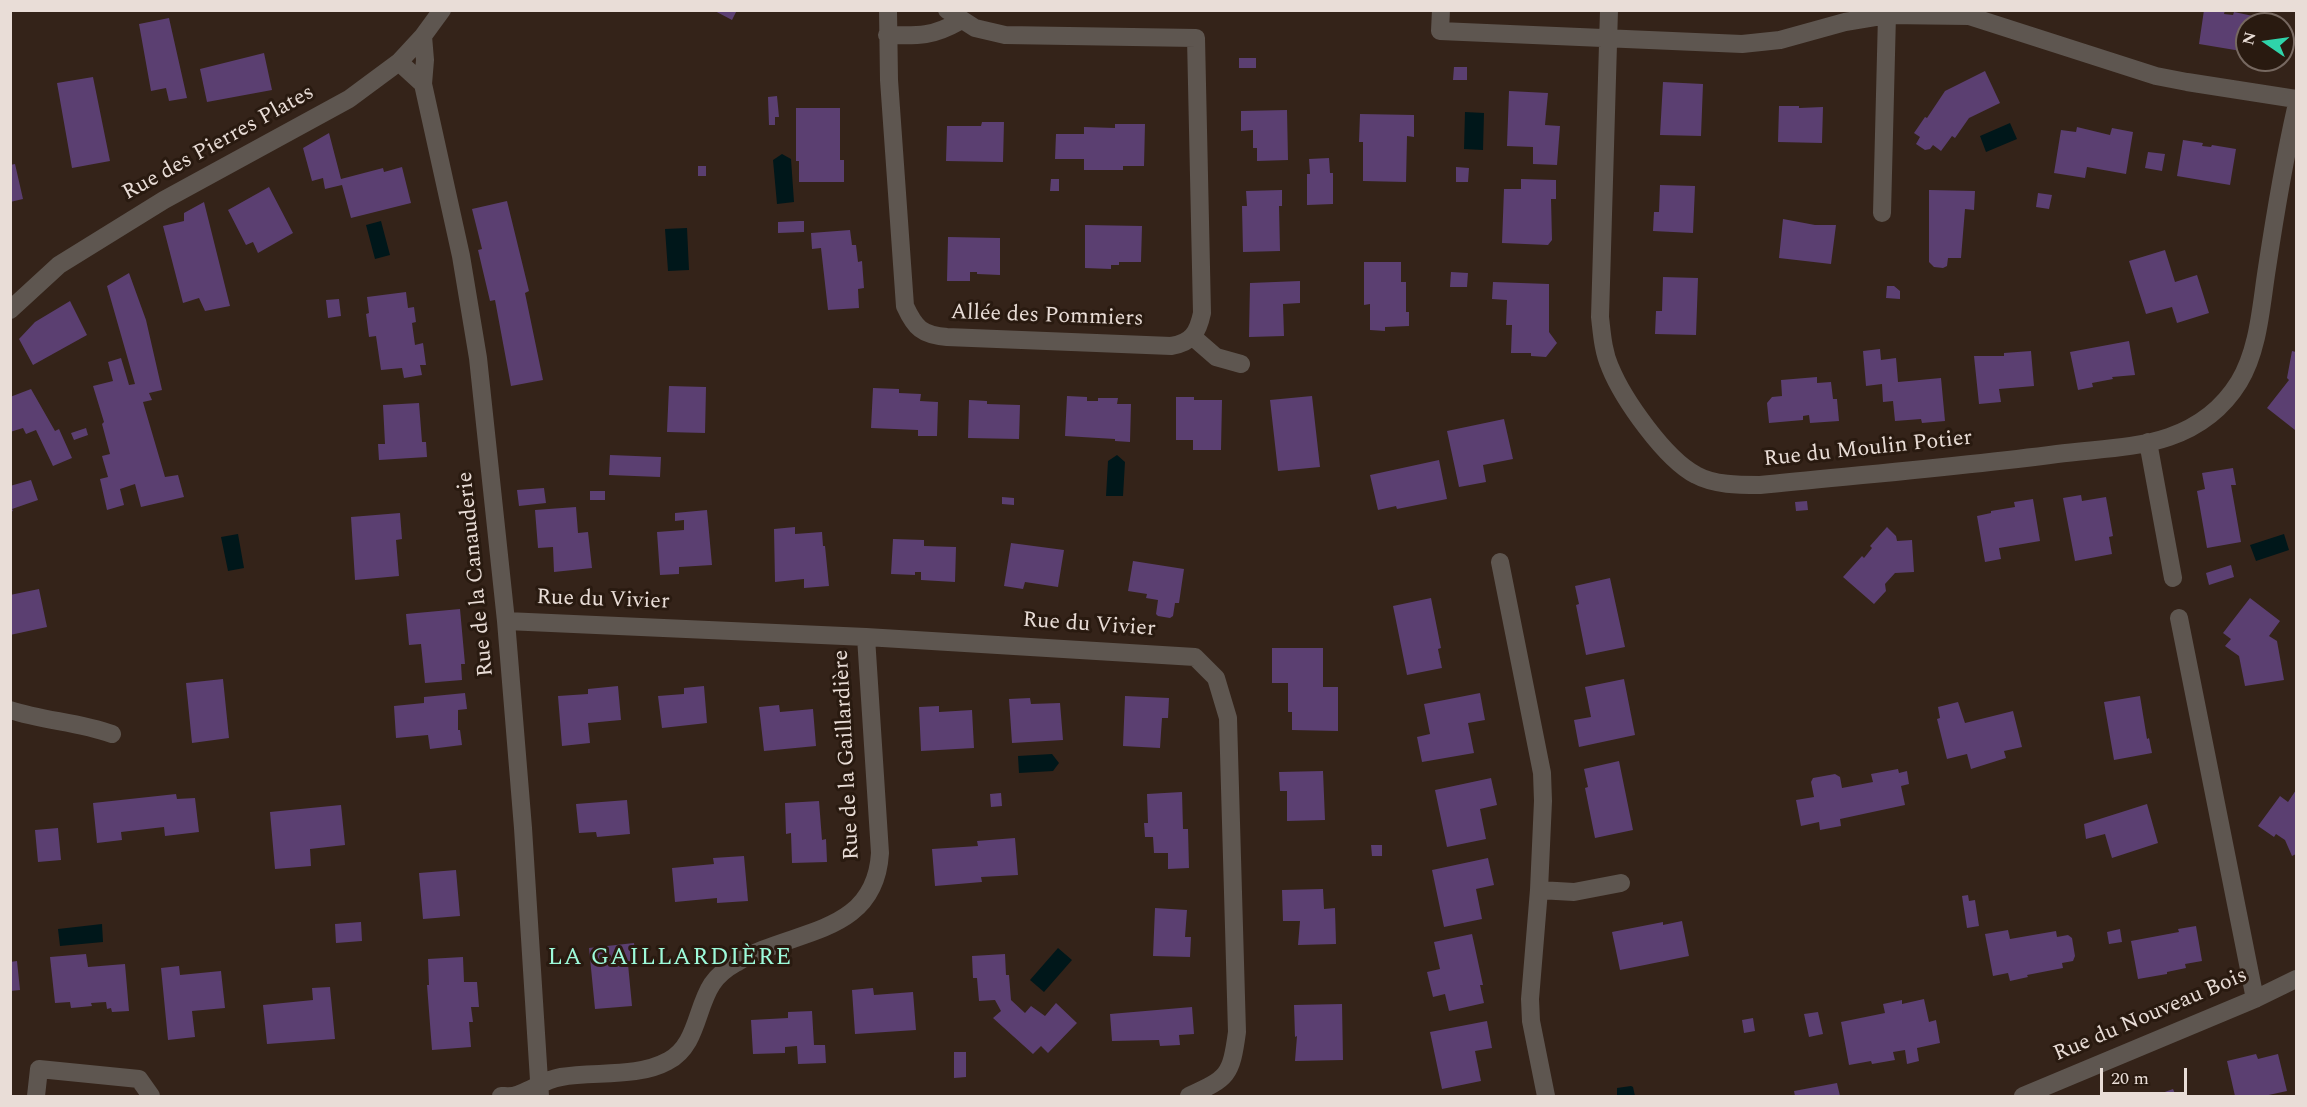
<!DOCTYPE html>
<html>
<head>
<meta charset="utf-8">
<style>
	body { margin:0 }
	#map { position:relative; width:2307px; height:1107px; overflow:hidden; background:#342319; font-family:Spectral,serif }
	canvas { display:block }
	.frame { position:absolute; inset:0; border:12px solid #e9ddd7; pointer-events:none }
	.north { position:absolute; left:2235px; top:12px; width:60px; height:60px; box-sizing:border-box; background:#291a10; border:2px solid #766860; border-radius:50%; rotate:283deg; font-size:16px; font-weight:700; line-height:24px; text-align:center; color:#e9ddd7 }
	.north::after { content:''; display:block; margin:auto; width:21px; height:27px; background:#2fd4aa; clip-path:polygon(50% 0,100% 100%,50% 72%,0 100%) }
	.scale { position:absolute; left:2100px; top:1068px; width:87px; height:27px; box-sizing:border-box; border:3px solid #e9ddd7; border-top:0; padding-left:8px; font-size:18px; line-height:21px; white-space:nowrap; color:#e9ddd7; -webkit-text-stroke:4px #291a10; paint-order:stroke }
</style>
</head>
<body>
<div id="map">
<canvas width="2307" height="1107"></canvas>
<div class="frame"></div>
<div class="north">N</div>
<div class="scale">20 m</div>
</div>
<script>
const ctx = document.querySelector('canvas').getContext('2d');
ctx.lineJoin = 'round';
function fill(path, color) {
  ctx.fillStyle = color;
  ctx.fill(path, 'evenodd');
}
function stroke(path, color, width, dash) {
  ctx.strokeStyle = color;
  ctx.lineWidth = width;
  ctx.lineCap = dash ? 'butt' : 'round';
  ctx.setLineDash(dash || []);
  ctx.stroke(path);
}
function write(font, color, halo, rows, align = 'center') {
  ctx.font = font + ' Spectral,serif';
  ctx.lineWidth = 6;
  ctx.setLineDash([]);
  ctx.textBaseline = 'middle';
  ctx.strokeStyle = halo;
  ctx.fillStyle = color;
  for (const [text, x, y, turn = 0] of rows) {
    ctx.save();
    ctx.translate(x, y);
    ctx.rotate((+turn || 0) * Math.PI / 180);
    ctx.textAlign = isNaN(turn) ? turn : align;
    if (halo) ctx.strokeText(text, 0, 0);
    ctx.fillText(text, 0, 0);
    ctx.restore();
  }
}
fill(new Path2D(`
	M1465 112 1484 113 1483 150 1464 149Z
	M2010 123 2017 139 1986 152 1980 136Z
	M782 154 791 159 794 202 777 204 773 160Z
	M381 221 390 255 375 259 366 225Z
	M687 228 689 270 668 271 665 229Z
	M1117 455 1125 462 1123 496H1106L1108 461Z
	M238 534 244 568 228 571 221 537Z
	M2284 534 2289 550 2256 561 2250 545Z
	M1052 754 1059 763 1053 771 1019 773 1018 756Z
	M102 924 103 942 60 946 58 929Z
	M1058 948 1072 960 1044 992 1030 980Z
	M1631 1086 1633 1087 1635 1096H1617V1088Z`), '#00171a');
fill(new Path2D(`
	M713 10H737L732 20Z
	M2204 10H2225L2224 14 2233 15 2234 12 2258 17 2257 24H2247V52L2199 44Z
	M169 18 187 98 169 101 166 88 151 91 139 24Z
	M264 53 272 90 207 102 200 69Z
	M1239 58H1256V68H1239Z
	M1454 67H1467V80H1453Z
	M1985 71 2000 103 1969 118 1955 138 1952 136 1941 151 1933 145 1930 149 1925 150 1916 144 1920 137 1914 133 1925 117 1927 118 1945 91Z
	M93 77 110 161 72 168 57 83Z
	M1663 82 1703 84 1701 136 1660 135Z
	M1509 91 1548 93 1545 125 1560 126 1557 165 1533 164V147L1507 146Z
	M777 96 779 117H775V125H769L768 97Z
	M1779 106H1799V108L1823 107 1822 143 1778 142Z
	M796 108H840V160H844V182H799V161H796Z
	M1287 110 1288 160 1257 161V148H1253V130L1241 131V111Z
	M1360 114 1414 115V137L1407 136 1406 182 1363 181V142H1359Z
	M982 122H1004L1003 162 946 161 947 126H981Z
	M1115 124H1145L1144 166H1123V170H1084V159H1055L1056 134H1084V127L1115 128Z
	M2077 127 2110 135 2112 128 2133 132 2126 174 2087 167 2085 178 2054 173 2061 130 2076 132Z
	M329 133 341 179 383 168 384 172 402 167 411 203 351 218 342 185 325 189 323 178 312 181 303 148Z
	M2183 140 2203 143 2202 146 2211 147 2212 145 2236 149 2230 185 2177 176Z
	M2148 152 2165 154 2162 171 2145 168Z
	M1329 158 1330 173H1333V204L1307 205V174H1310L1309 159Z
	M15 164 23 199 10 202V165Z
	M698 166H706V176H698Z
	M1456 167 1469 168 1468 182H1456Z
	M1051 179H1059V191H1050Z
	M1521 179 1556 180V199H1551L1552 240 1548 245 1502 243 1504 189H1521Z
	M1660 185 1695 186 1693 233 1653 231 1654 212H1659Z
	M269 187 293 233 258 253 253 242 246 245 228 210Z
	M1282 190V206H1279L1280 251 1243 252 1242 206H1247L1246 191Z
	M1929 190 1975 191 1974 210 1965 209 1961 258H1948L1947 266 1943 268 1934 267 1929 262Z
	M2038 193 2052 195 2049 209 2036 207Z
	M507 201 529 291 525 293 543 380 511 386 495 300 490 301 478 250 482 249 472 209Z
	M204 202 230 306 205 311 199 298 183 303 163 226 184 221V213Z
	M1783 219 1815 225H1836L1831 264 1779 258Z
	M799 221H804V232L778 233V222Z
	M1085 225 1142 226 1141 262H1119V265H1111V269L1085 268Z
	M850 230 852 245H856L858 262 862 261 864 288 858 289 859 308 828 310 821 248 812 249 811 233Z
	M948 237 1000 238V275L977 274V272H970V281H947Z
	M2165 250 2175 282 2197 275 2209 313 2177 323 2172 307 2146 314 2129 261Z
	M1364 262H1401V282H1406V312H1409V326L1385 327V331L1370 330V304L1364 305Z
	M1451 272 1468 273 1467 287H1450Z
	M129 273 146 320 162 390 149 393 152 400 143 402 165 477 178 475 184 497 141 507 135 484 120 489 124 505 107 510 100 479 108 477 102 456 110 454 102 424 104 422 93 386 113 381 108 362 121 358 129 385 135 384 107 286Z
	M1663 277 1698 278 1696 335 1655 334 1656 311H1662Z
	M1300 281V303L1283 304 1284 336 1249 337 1250 283Z
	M1493 282 1549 284V332L1557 343 1546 357 1531 356V353H1511L1512 325H1506L1507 300 1492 299Z
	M1887 286H1894L1900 291V299L1886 298Z
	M406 292 408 308 414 307 416 322 412 323 415 345 423 343 426 365H420L422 375 404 378 402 368 381 370 376 336 369 337 366 314 369 313 367 297Z
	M339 299 341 316 328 318 326 300Z
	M70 301 87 335 33 365 19 339 35 322Z
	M2129 341 2135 375 2112 377 2113 379 2092 383 2093 387 2078 390 2070 352Z
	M1880 349 1881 360 1896 358 1898 382 1941 378 1945 421 1922 423 1921 419 1895 421 1893 401 1883 402 1882 384 1866 386 1863 351Z
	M2031 351 2034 386 1999 389 2001 402 1979 404 1974 356H2004V353Z
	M2292 351 2296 352 2295 430 2267 408 2289 380 2287 378Z
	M1817 377V383L1831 382 1833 399H1837L1839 421 1810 423 1809 415 1803 416V420L1769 423 1767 403 1772 397 1782 396 1781 380Z
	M669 386 706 387 705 433 667 432Z
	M873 388 899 389V393L921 394 920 401 938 402 937 436H918V430L871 428Z
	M31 389 55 431 59 429 72 458 53 466 36 430 26 434 23 428 10 432V397Z
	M1067 396 1087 397V401H1098V398H1118L1117 404H1131L1130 442 1115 441V439L1065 436Z
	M1312 396 1320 467 1278 471 1270 400Z
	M1176 397H1194V400H1222L1221 450H1193V440H1176Z
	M969 400 987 401V404L1020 405 1019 439 968 438Z
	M419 403 422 442H426L427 457 379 460 378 444H385L383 405Z
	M1504 419 1513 459 1483 465 1486 482 1459 487 1447 431Z
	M86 428 88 435 74 440 71 433Z
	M610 455 661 457 660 477 609 475Z
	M1439 460 1447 499 1397 509 1396 506 1378 510 1370 475Z
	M2233 468 2236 485H2231L2241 542 2207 548 2197 491 2205 489 2202 473Z
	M31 480 38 500 12 509 13 511 10 512V486Z
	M544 488 546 503 519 506 517 490Z
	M590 491H605V500H590Z
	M2081 495 2082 501 2106 497 2113 536 2109 537 2112 554 2075 561 2063 498Z
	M1002 497 1014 498V505L1002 504Z
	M2033 499 2040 541 1999 548 2001 559 1985 562 1977 516 1991 513V511L2015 507 2014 502Z
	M1807 501 1808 510 1796 511 1795 502Z
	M576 507 578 533 588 532 592 568 554 572 553 547 538 548 535 510Z
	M707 510 712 565 679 567V574L660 575 657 532 684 530V520L675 521V513Z
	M400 513 402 539 396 540 399 576 355 580 351 517Z
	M795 527V534L822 532 823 546H825L829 586 804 588V579L775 582 774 529Z
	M1887 527 1896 536 1897 541 1912 540 1914 572 1895 573 1885 584 1886 591 1874 604 1843 577 1862 556 1864 558 1872 548 1870 546Z
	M893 539 924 540V546L956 547 955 582 921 580V572H915V575L891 574Z
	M1011 543 1064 550 1058 587 1025 582 1023 589 1004 586Z
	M1133 561 1184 569 1179 603H1175L1173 616 1170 618 1158 616 1156 614 1158 600 1146 598 1147 594 1128 591Z
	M2231 565 2234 577 2209 585 2206 573Z
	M1610 578 1625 647 1586 655 1576 605 1579 604 1575 586Z
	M39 589 47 627 10 635V595Z
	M1431 598 1441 648 1438 649 1442 668 1407 675 1393 606Z
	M2250 598 2280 621 2269 636 2277 641 2284 680 2245 686 2239 656 2225 646 2231 639 2223 633Z
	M460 609 465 664H461L462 680 425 683 421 644 409 645 406 614Z
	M1272 648H1323V687H1338V731L1292 730V712H1288V683H1272Z
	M223 679 229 738 192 743 186 683Z
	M1624 679 1635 735 1579 747 1574 720 1591 717 1585 687Z
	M618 686 621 720 588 723 590 743 562 746 558 696 588 694V689Z
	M704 686 707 723 662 728 658 696 684 694V688Z
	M465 693 467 709 458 710V730H460L462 745 430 749 428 735 396 738 394 706 424 703V697Z
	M1480 693 1485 720 1468 723 1474 753 1422 762 1417 737 1430 734 1424 704Z
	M1125 696 1169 698 1168 718H1162L1160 748 1123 746Z
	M2140 696 2147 739 2149 738 2152 753 2114 760 2104 702Z
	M1030 698 1031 704 1060 703 1063 740 1012 743 1009 699Z
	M1958 702 1965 723 2013 711 2022 747 2004 751 2006 758 1971 769 1967 754 1947 759 1937 719 1940 718 1938 707Z
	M779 705 780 712 813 709 816 746 764 751 759 707Z
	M939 706V712L972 710 974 748 921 751 919 707Z
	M1619 761 1633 830 1595 838 1585 788 1588 787 1584 769Z
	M1898 769 1899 773 1907 771 1909 784 1901 786 1905 805 1840 819 1841 826 1820 830 1819 822 1801 826 1796 800 1814 797 1811 782 1813 778 1835 774 1840 777 1842 788 1873 782 1871 774Z
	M1323 771 1325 820 1287 821V791H1280L1279 772Z
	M1491 778 1497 805 1480 809 1486 839 1447 847 1435 790Z
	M2296 790V854L2292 856 2285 840 2276 834 2274 837 2258 826 2280 796 2288 802Z
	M1182 792 1183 829H1188L1189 868 1168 869V853H1154L1153 837H1145L1144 823H1148L1147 794Z
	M1001 793 1002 806 991 807 990 794Z
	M176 794 177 799 195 798 199 832 165 836 164 827 121 832 122 840 97 843 93 803Z
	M627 800 630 834 597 837 596 832 579 833 576 804Z
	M819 801 822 840 826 839 827 862 792 863 791 833 786 834 785 803Z
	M2147 804 2158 843 2112 858 2105 834 2086 839 2084 824Z
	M341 805 345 845 310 849 311 866 275 869 270 812Z
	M58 828 61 860 38 862 35 830Z
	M1015 838 1018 875 981 877 982 882 935 886 932 849 978 846 977 841Z
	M1371 845H1382V856H1372Z
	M744 856 748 901 717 903V898L675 902 672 868 714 864 713 858Z
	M1488 858 1494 885 1476 889 1482 919 1444 927 1432 870Z
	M456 870 460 916 423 919 419 873Z
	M1323 889 1324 909 1335 908 1336 944 1298 945 1300 921H1283L1282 890Z
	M1968 895 1969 901 1975 900 1979 926 1967 928 1962 896Z
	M1155 908 1187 910 1185 937H1191L1190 957 1153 956Z
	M1682 921 1689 956 1620 970 1612 932 1663 922V925Z
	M361 922 362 941 336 943 335 924Z
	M2196 926 2202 961 2185 964 2186 968 2167 972V974L2138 979 2131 941 2179 932 2178 929Z
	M2120 929 2122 942 2109 944 2107 932Z
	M2008 930 2010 939 2056 931 2057 937 2068 935 2072 938 2075 956 2073 961 2062 963 2063 968 2027 975 2028 977 2010 981 2008 973 1993 976 1985 934Z
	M1472 934 1483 985H1480L1484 1003 1449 1011 1445 994 1433 997 1427 972 1440 969 1434 942Z
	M634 943 636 963 628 964 632 1006 595 1009 589 948Z
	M86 954 88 967 125 964 129 1011 112 1012 111 1008 107 1009 106 1002 91 1003 92 1006 71 1008 70 1002 55 1003 50 957Z
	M1005 954 1006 975H1009L1011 1000 1025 1013 1031 1006 1045 1016 1056 1003 1077 1023 1048 1053 1041 1046 1033 1054 993 1018 1001 1011 995 1000 979 1001 977 978H973L972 956Z
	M463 957 464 982H477L479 1007H471L473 1022H469L471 1047 432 1050 427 985H429L428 959Z
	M17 961 20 990 10 991V962Z
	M179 966 180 975 221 971 225 1008 192 1011 195 1037 168 1040 161 968Z
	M330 987 335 1039 267 1044 263 1005 313 1000 312 988Z
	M873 988 874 995 913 992 916 1030 855 1034 852 990Z
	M1924 999 1929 1022 1936 1020 1940 1043 1917 1048 1919 1061 1907 1064 1905 1050 1893 1052 1895 1060 1872 1064 1871 1061 1849 1065 1841 1022 1885 1013 1883 1004 1902 1000V1004Z
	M1342 1004 1343 1060 1295 1061 1297 1036 1295 1037 1294 1005Z
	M1192 1007 1194 1034 1179 1035 1180 1045 1160 1046 1159 1040 1112 1041 1110 1014Z
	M812 1011 814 1045H825L826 1063 798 1064 797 1046 785 1047V1053L753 1054 751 1020 788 1018V1012Z
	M1818 1012 1823 1034 1809 1037 1804 1014Z
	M1753 1018 1755 1031 1744 1033 1742 1020Z
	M1487 1021 1492 1048 1475 1051 1481 1081 1442 1089 1430 1032Z
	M954 1052H966V1077L954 1078Z
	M2256 1054 2258 1059 2278 1054 2287 1091 2264 1096H2235L2227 1061Z
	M1837 1083 1840 1096H1795L1794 1091Z
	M2173 1089 2176 1096H2154Z`), '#5b3f71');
stroke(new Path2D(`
	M888 10 889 80 905 306C915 328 922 335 947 337L1171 346C1192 343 1198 332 1202 313L1196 38 1005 35 975 28 947 10
	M1441 10 1440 31 1742 44 1780 40 1845 22 1887 15 1969 16 2156 76 2187 82 2296 99
	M1609 10 1600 317C1602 334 1603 351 1610 367 1623 399 1665 459 1696 475 1714 485 1739 485 1760 485 1859 475 1958 467 2057 454 2094 449 2134 449 2169 437 2198 427 2223 408 2239 382 2259 349 2261 305 2267 268 2275 215 2284 161 2296 108
	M887 35C918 36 932 37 960 21
	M399 62 423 84 461 256 478 358 506 621 523 828 540 1096
	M423 84 425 60 423 36
	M1882 213 1887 15
	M10 310 59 265 164 200 349 99 399 62 423 36 442 10
	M1193 337 1216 357 1241 364
	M2148 442 2173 578
	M1500 562 1542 773 1543 801 1539 890 1530 999 1531 1021 1546 1096
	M2179 618 2255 999
	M506 621 866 637 1195 657 1216 678 1228 718 1237 1032C1231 1076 1228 1078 1189 1096
	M10 710C44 721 79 722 112 734
	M1539 890 1574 892 1621 883
	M36 1096 39 1069 139 1079 151 1096
	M501 1096C507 1096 514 1097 519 1094 535 1089 543 1080 561 1077 595 1071 637 1078 668 1061 697 1046 696 1008 712 984 718 975 727 968 736 963 792 928 875 937 880 853L866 637
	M2023 1096 2255 999 2296 979`), '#5e5650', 18);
write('22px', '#e9ddd7', '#291a10', [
	["Rue des Pierres Plates",219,144,-29],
	["Allée des Pommiers",1047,317,2],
	["Rue du Moulin Potier",1868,450,-6],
	["Rue de la Canauderie",477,574,-96],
	["Rue du Vivier",603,601,2],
	["Rue du Vivier",1089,626,4],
	["Rue de la Gaillardière",848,755,-93],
	["Rue du Nouveau Bois",2151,1016,-23]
]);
ctx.letterSpacing = '1.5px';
write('24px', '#9dfada', '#291a10', [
	["LA GAILLARDIÈRE",670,959]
]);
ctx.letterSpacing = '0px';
</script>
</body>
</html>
